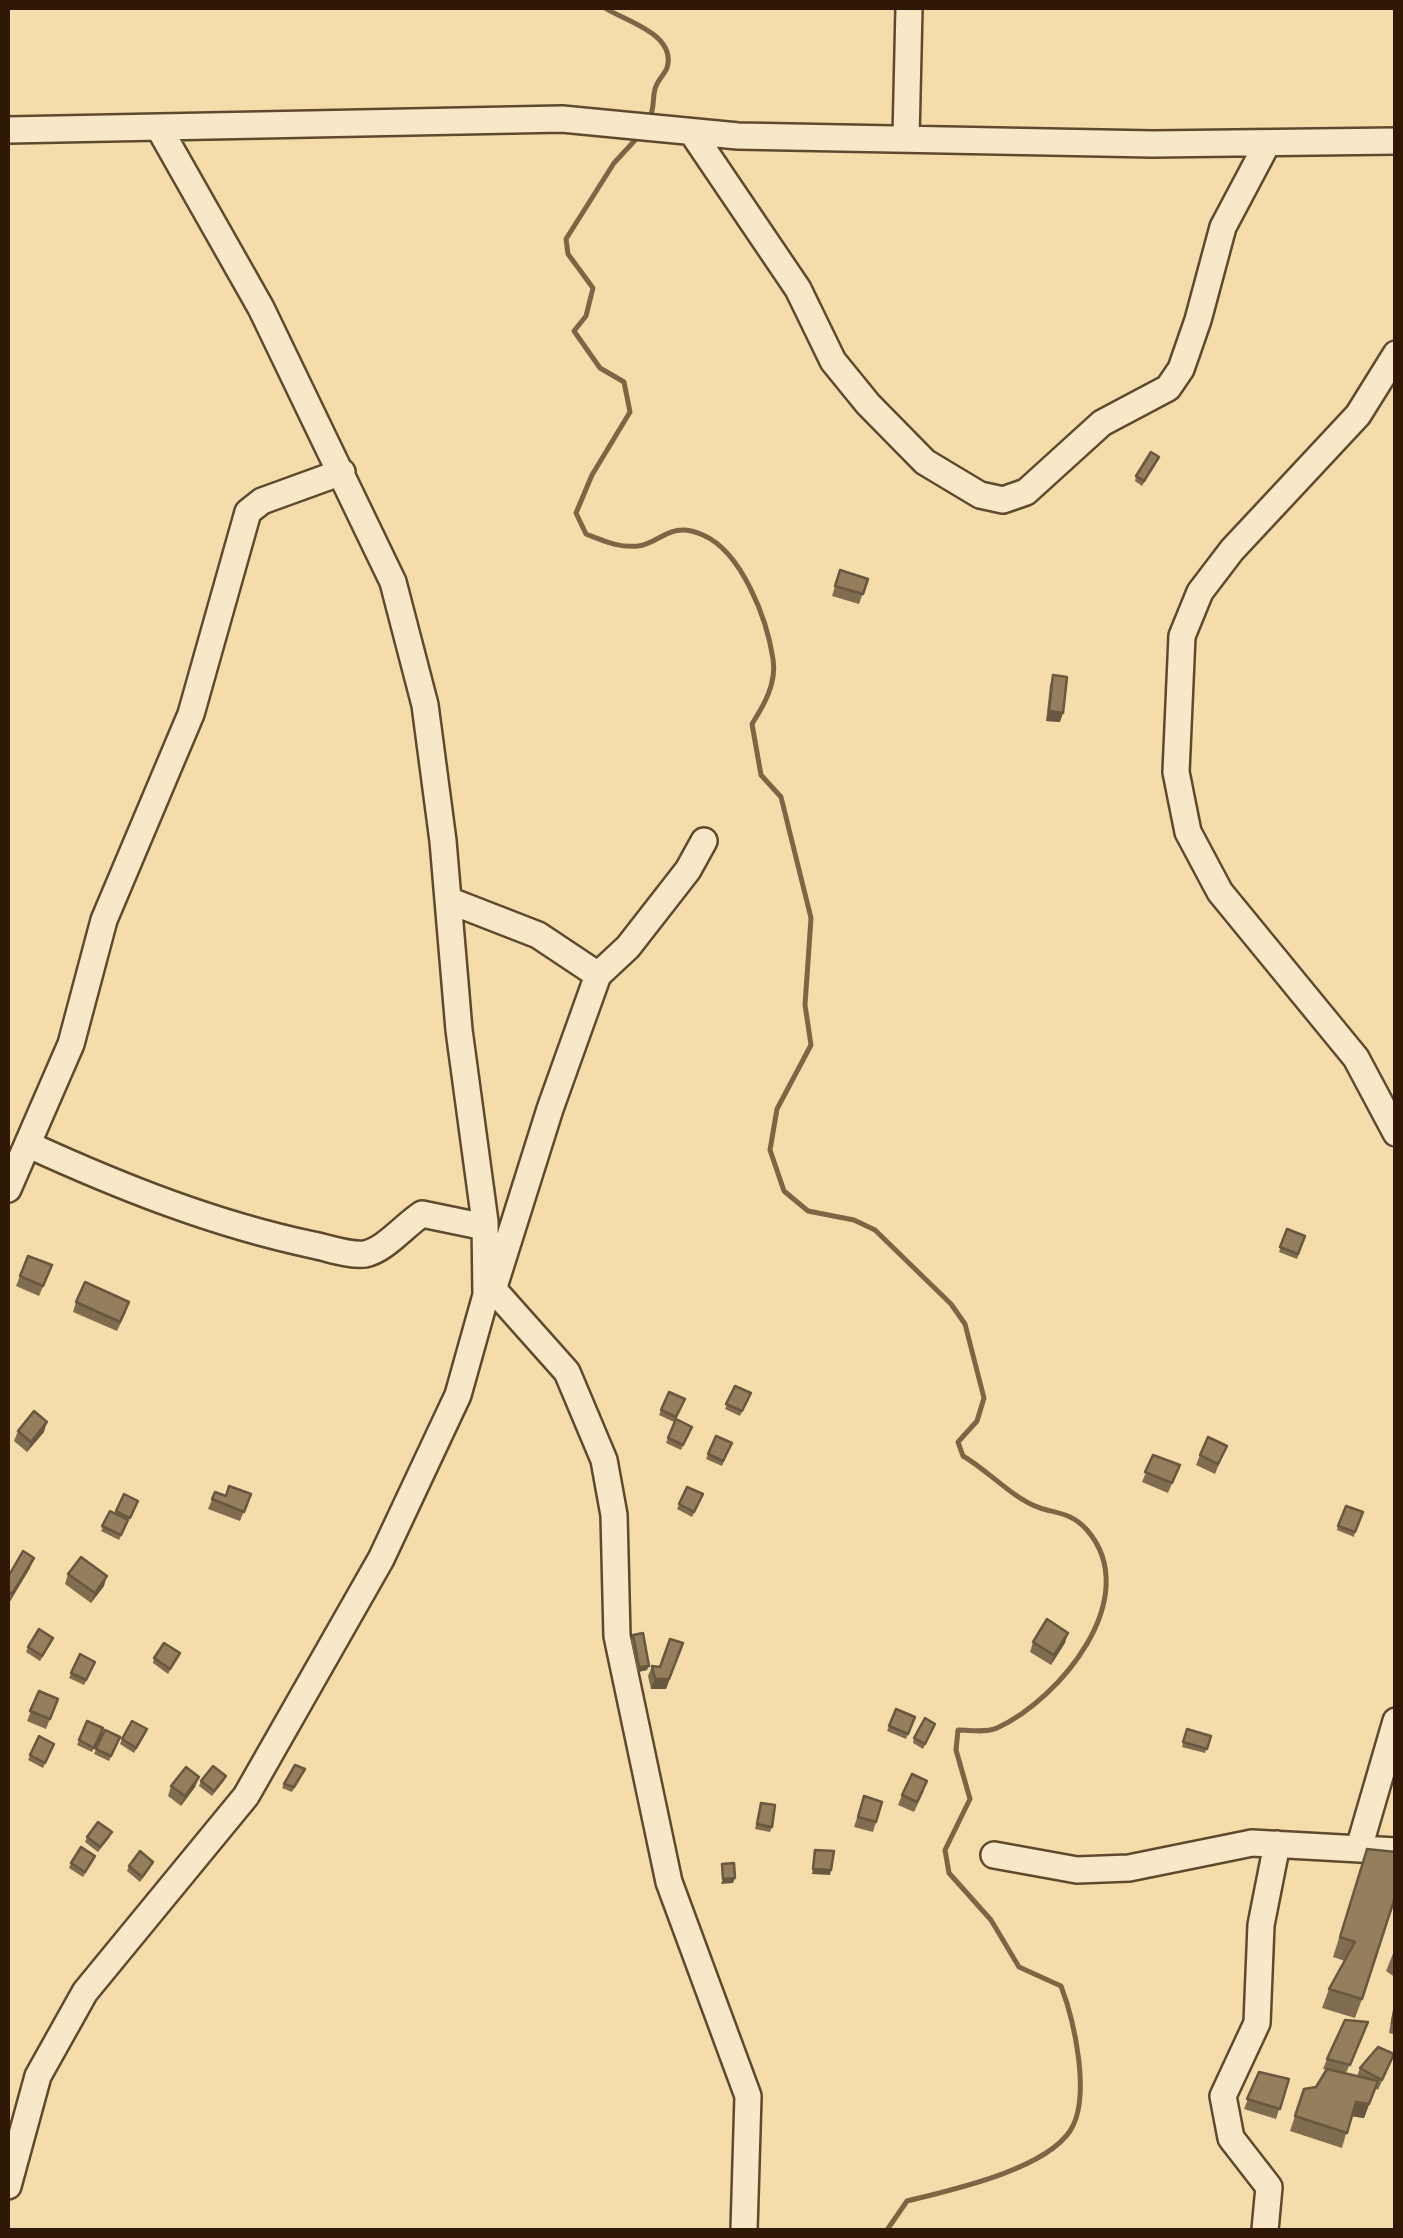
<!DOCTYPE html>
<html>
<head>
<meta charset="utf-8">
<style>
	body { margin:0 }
	#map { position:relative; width:1403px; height:2238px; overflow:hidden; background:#f4dcab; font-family:"IM FELL Great Primer",serif }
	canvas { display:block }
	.frame { position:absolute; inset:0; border:10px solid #2f1904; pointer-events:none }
</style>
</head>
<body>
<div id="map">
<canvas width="1403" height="2238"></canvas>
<div class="frame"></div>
</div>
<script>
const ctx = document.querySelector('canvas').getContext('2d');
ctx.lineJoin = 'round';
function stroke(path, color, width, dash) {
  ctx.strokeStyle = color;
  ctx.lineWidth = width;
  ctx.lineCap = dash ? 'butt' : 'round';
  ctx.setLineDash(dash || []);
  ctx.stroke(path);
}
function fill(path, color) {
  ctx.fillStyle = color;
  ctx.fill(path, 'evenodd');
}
stroke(new Path2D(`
	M605 8C625 21 677 34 667 68 664 75 657 81 655 89 652 100 655 108 649 119
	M638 137 614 163 566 239 568 254 593 288 586 316 574 331 600 368 624 382 630 412 592 475 576 513 586 534C604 541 619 548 638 546 661 543 670 520 703 535 742 552 767 619 773 659 777 683 764 705 752 724L761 775 781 797 811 918 805 1005 811 1045 777 1109 770 1150 784 1191 808 1211 854 1220 875 1230 951 1304 965 1324 984 1398 977 1421 958 1442 963 1456C991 1472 1016 1503 1047 1510 1063 1514 1075 1516 1087 1530 1145 1597 1059 1700 997 1728 986 1733 970 1730 958 1730L956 1750 970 1799 945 1850 949 1873 991 1920 1019 1967 1061 1986C1074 2020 1092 2098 1070 2131 1044 2170 951 2190 907 2201L887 2230`), '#7d6646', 5);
const minor = new Path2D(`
	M8 130 562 119 738 136 1153 144 1396 141
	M693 134 798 289 833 361 868 404 925 462 980 495 1003 500 1026 492 1102 423 1168 388 1181 369 1198 320 1223 227 1267 144
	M906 138 909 8
	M1396 354 1358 415 1232 550 1200 592 1182 636 1176 772 1188 832 1220 892 1356 1058 1396 1133
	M448 900 538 935 598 975
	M29 1145C121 1187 214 1224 313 1245 328 1248 350 1256 365 1254 385 1250 405 1225 422 1214L485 1227
	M8 1189 71 1044 104 920 191 714 248 512 262 501 342 472
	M486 1281 567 1372 604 1460 614 1515 617 1636 669 1882 748 2096 744 2230
	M493 1290 550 1109 598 975 628 947 688 870 704 841
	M1359 1848 1396 1721
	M994 1855 1077 1870 1129 1868 1252 1843 1396 1851
	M8 2186 38 2076 85 1992 246 1796 381 1559 458 1395 486 1295 485 1222 459 1030 443 841 425 705 393 582 261 308 159 128
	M1265 2230 1269 2187 1231 2138 1223 2096 1257 2023 1261 1925 1277 1844`);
stroke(minor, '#604a2e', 30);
stroke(minor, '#f8e8c8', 25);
fill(new Path2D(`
	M1157 462 1142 486 1135 481 1136 476Z
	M840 570 868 579 859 604 832 596Z
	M1053 675 1060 722 1046 721 1050 685Z
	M1287 1229 1305 1236 1297 1259 1279 1252Z
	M28 1256 52 1265 39 1296 16 1286Z
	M76 1302 126 1312 117 1331 73 1312Z
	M735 1386 751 1393 740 1416 725 1409Z
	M669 1392 685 1399 674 1422 659 1415Z
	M676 1419 692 1427 681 1450 666 1443Z
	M18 1431 44 1432 27 1452 14 1441Z
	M716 1436 732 1443 722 1466 706 1459Z
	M1153 1455 1180 1465 1168 1493 1142 1482Z
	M1200 1455H1223L1215 1474 1196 1465Z
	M687 1487 703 1494 692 1517 677 1509Z
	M215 1492 226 1496 251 1494 240 1521 208 1509Z
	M124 1494 138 1501 119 1540 101 1531 110 1511 115 1513Z
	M1338 1526 1355 1532 1354 1537 1337 1530Z
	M30 1568 9 1603H8V1577Z
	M68 1574 104 1586 91 1603 65 1584Z
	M633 1635 647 1670 638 1672 631 1640Z
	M1033 1642 1065 1643 1051 1665 1030 1652Z
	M51 1643 40 1661 26 1652 28 1647Z
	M180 1653 168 1674 153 1663 154 1658Z
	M679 1653 666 1689H651L648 1676 652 1666 660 1667Z
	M80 1654 95 1662 84 1685 69 1678Z
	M39 1691 58 1699 46 1729 27 1721Z
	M896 1709 915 1717 906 1739 887 1731Z
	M87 1721 103 1728 92 1752 77 1745Z
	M935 1724 923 1749 913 1743 914 1738Z
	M147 1729 134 1753 120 1744 122 1739Z
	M1187 1729 1211 1736 1205 1753 1182 1747Z
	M105 1730 120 1737 109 1761 94 1754Z
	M39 1736 54 1744 43 1768 28 1760Z
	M305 1769 292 1792 282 1788 284 1784Z
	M226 1776 224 1781 212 1796 199 1786 201 1781Z
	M199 1777 195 1787 181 1806 168 1796 171 1786Z
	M924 1791 914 1812 898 1805 902 1795Z
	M864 1796 876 1822 873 1832 854 1827Z
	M761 1803 772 1827 770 1832 755 1829Z
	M87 1837H110L98 1852 85 1842Z
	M1367 1849 1362 1999 1355 2018 1322 2008 1329 1989 1345 1961 1333 1957Z
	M93 1861 83 1877 69 1868 71 1863Z
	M129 1866 151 1867 140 1882 127 1871Z
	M1396 1946V1978L1386 1971Z
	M1395 2005 1396 2035 1389 2033 1392 2015Z
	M1368 2022 1346 2073 1357 2076 1360 2068 1394 2054 1378 2090 1375 2088 1364 2118 1351 2116 1342 2148 1290 2131 1304 2089 1316 2087 1327 2070 1323 2069 1327 2059Z
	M1259 2072 1289 2079 1276 2119 1244 2109Z`), '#806c4e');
fill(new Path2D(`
	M1049 711 1063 713 1060 722 1046 721Z
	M47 1422 44 1432 27 1452 31 1442Z
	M34 1558 30 1568 9 1603 12 1594Z
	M107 1576 104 1586 91 1603 95 1593Z
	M1068 1633 1065 1643 1051 1665 1054 1655Z
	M683 1643 666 1689H651L655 1679Z
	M649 1666 647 1670 638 1672 639 1667Z
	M199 1777 195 1787 181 1806 185 1796Z
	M813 1869 831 1870 830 1875 812 1874Z
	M735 1878 733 1883 721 1884 723 1879Z
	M1378 2081 1364 2118 1350 2116 1356 2102Z`), '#685840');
const building = new Path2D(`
	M1151 452 1159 457 1144 481 1136 476Z
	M840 570 868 579 863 594 835 586Z
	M1053 675 1067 677 1063 713 1049 711Z
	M1287 1229 1305 1236 1298 1254 1280 1247Z
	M28 1256 52 1265 43 1286 20 1276Z
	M85 1282 129 1302 120 1322 76 1302Z
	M735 1386 751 1393 742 1411 726 1404Z
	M669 1392 685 1399 676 1417 661 1410Z
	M34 1411 47 1422 31 1442 18 1431Z
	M676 1419 692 1427 683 1445 668 1438Z
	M716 1436 732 1443 723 1461 708 1454Z
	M1208 1437 1227 1446 1218 1464 1200 1455Z
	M1153 1455 1180 1465 1172 1483 1145 1472Z
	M229 1486 251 1494 244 1512 212 1499 215 1492 226 1496Z
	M687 1487 703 1494 694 1512 679 1504Z
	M124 1494 138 1501 130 1518 116 1511Z
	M1346 1506 1363 1512 1355 1532 1338 1526Z
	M110 1511 128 1520 121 1535 102 1526Z
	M23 1551 34 1558 12 1594 8 1591V1577Z
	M81 1557 107 1576 95 1593 68 1574Z
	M1047 1619 1068 1633 1054 1655 1033 1642Z
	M39 1629 53 1638 42 1656 28 1647Z
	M643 1633 649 1666 639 1667 633 1635Z
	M670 1639 683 1643 669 1679H655L652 1666 660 1667Z
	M164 1643 180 1653 170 1669 154 1658Z
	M80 1654 95 1662 86 1680 71 1673Z
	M39 1691 58 1699 50 1719 30 1711Z
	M896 1709 915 1717 908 1734 889 1726Z
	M925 1718 935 1724 925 1744 914 1738Z
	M87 1721 103 1728 94 1748 79 1740Z
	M132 1721 147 1729 136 1748 122 1739Z
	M1187 1729 1211 1736 1207 1749 1183 1742Z
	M105 1730 120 1737 111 1756 96 1749Z
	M39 1736 54 1744 45 1763 30 1755Z
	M295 1765 305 1769 294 1787 284 1784Z
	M213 1766 226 1776 214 1791 201 1781Z
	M186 1767 199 1777 185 1796 171 1786Z
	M912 1774 927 1781 917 1802 902 1795Z
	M864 1796 882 1802 876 1822 858 1817Z
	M761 1803 775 1805 772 1827 757 1824Z
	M98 1822 112 1832 100 1847 87 1837Z
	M81 1847 95 1856 85 1872 71 1863Z
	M1367 1849 1396 1852V1894L1362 1999 1329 1989 1355 1942 1340 1937Z
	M815 1850 834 1851 831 1870 813 1869Z
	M140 1851 153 1862 142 1877 129 1866Z
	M734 1863 735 1878 723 1879 722 1864Z
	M1395 2005H1396V2024L1392 2023Z
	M1345 2020 1368 2022 1350 2065 1327 2059Z
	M1378 2047 1394 2054 1382 2080 1360 2068Z
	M1327 2069 1378 2081 1369 2104 1356 2102 1347 2133 1295 2116 1304 2089 1316 2087Z
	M1259 2072 1289 2079 1280 2109 1247 2099Z`);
fill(building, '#957e5b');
stroke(building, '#685840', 2.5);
</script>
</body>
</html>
